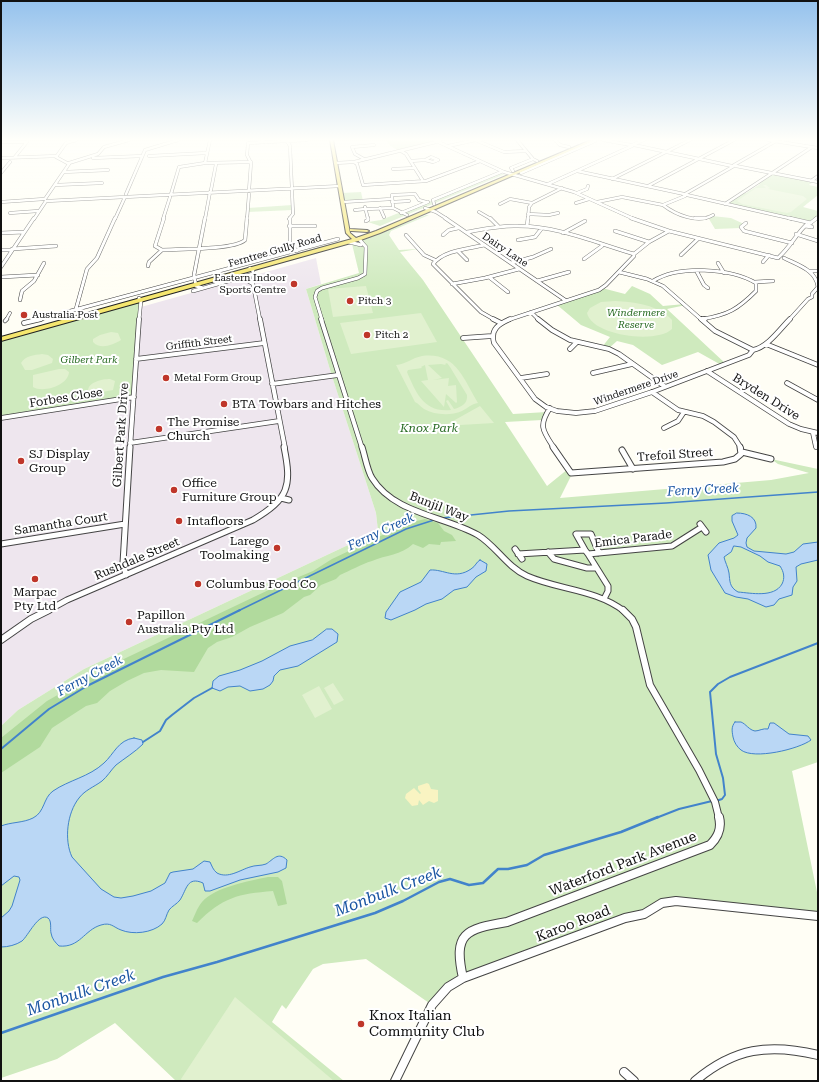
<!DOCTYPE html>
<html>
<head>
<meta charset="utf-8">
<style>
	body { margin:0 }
	#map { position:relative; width:819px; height:1082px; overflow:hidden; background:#fffef5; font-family:"Roboto Serif",serif }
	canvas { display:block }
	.frame { position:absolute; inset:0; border:2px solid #111; pointer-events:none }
</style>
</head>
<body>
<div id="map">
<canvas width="819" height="1082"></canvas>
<div class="frame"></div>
</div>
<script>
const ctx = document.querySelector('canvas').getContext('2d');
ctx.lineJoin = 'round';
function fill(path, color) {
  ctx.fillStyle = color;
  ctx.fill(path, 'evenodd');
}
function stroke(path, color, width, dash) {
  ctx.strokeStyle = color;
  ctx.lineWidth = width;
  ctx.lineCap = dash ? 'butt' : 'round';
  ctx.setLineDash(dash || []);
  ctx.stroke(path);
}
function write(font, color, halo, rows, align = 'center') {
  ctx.font = font + ' "Roboto Serif",serif';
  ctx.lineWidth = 4;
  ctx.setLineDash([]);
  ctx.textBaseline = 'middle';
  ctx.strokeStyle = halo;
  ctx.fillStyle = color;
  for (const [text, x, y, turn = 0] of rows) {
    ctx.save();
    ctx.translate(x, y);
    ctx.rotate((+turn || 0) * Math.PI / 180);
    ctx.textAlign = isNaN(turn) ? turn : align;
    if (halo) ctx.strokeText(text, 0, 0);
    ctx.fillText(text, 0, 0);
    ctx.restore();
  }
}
fill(new Path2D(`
	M316 258 321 284 306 289 331 373 376 513 378 531 84 669 18 710 1 726V418L141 307Z`), '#eee6ee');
fill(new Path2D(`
	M386 140H434L439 142 400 151 390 146Z
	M772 173 814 181 809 185 818 187V195L803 207 818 211V217L812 222 725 204 742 192 746 193 760 184 756 183Z
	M496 174H505L380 226 368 222 381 220 426 202 433 201Z
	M361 192 363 201 343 202 342 193Z
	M292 205 293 210 247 212 248 208Z
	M426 215H429L391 231 389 235 399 250 418 249 400 252 423 280 513 414 547 412 542 420 505 422 547 486 568 469 572 474 560 498 771 480 809 473 778 464 771 459 818 469V762L792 771 818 897V916L676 901 463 978 432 1005 366 959 323 964 313 969 286 1009 282 1005 272 1022 344 1081H176L115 1023 57 1059 1 1078V726L18 710 84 669 378 531 376 513 331 373 306 289 359 273 352 244Z
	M712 216 731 218 744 224 741 228 715 229 709 219Z
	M632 286 650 294 663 306 685 304 686 305 667 309 726 364 723 366 698 352 662 365 633 345 617 341 608 349 602 347 610 337 581 325 556 304 602 288 625 294Z
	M141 300 134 397 1 418V339Z`), '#cfeabe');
fill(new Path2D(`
	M425 519 438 523 444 531 452 535 456 541 441 542 440 545 429 544 423 548 413 544C401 555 386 555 372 561 361 564 350 571 340 575L336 579 321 585 310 595 304 597 283 613 250 627 232 637 217 642 208 648 194 672 161 670 144 673 127 681 110 691 97 703 86 706 52 728 40 747 1 773V738L47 701 107 667 277 586 313 571 332 559 389 532 401 529 409 523Z
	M268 877H278L282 881 287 904 278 906 273 891C238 894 223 897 197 923L192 921C195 915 197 908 202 902 215 887 249 881 268 877Z`), '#b1da9d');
fill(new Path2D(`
	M427 783 429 784 431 789 438 790V801L434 803 429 801 423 805 419 800 418 805 412 806 405 798 406 794 414 788 420 794 421 793 418 789V786Z`), '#f9f4c2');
fill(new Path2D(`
	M763 185H766L770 188 768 189 803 196 807 199 791 212 787 213 742 204 737 201 756 188H766Z
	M366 286 373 313 333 317 328 289Z
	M615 301C634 302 659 305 672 320V329C657 344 592 336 587 313L590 308 601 302Z
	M421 313 437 342 351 354 340 323Z
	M111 332 118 333 121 340C113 345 100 350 93 342V339L100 335Z
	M42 354 48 355 53 359 52 363 32 370H25L21 363C25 356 34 355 42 354Z
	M422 356C456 352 463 378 478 403 471 404 468 408 462 411 450 416 435 415 424 409 421 407 418 403 415 402L396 365C406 364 412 358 422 356ZM441 364 446 365 445 364 447 363 450 367 467 395C468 403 462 407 454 409L448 400 446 401 451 410C424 413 416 393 407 372L408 370 422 368 421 367 425 365 428 380 421 381 444 407 446 394 456 403 457 402 456 385 448 386 449 378 433 380 442 378 428 365Z
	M59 369H65L69 372C68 386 43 393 33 387V375Z
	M110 379 115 381 113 390 97 393 88 391C88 382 102 379 110 379Z
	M480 406 494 423 443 426H444Z
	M333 683 344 700 334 705 324 688Z
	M319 686 332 709 315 718 302 695Z
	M235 997 334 1081H182L181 1079Z`), '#e1f1cf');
const water = new Path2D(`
	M737 513C747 513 757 517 756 528L747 538 746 543 747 547 754 551 786 554 794 552 803 544 818 542V560L801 564 796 567 797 581 793 587 792 595 779 599 774 605 766 607 748 599 736 597 725 593 711 570 708 555 719 543 734 538 738 535 732 521V516ZM734 546 741 547 760 556 768 562 780 566C784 572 785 578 782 584 774 598 751 593 738 592 729 587 730 581 729 573 728 567 725 562 724 557L731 552Z
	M480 560 487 564 486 571 476 577 467 587 454 590 442 599 426 604 415 610 391 620 385 618 386 612 400 592 421 582 430 570C444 569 455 580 471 569 476 566 476 562 480 560Z
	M327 629H332L338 634 337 642 298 666 280 670 274 676 273 681 270 685 263 689 250 691 240 686 228 687 220 691 212 688 213 681 219 676 240 670 262 661 290 646 312 640Z
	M735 722H741C746 724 749 730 755 731 759 731 763 728 768 729L770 723H774L789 734 808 736 811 740C799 749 754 760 741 750 737 747 734 742 733 737 732 731 731 727 735 722Z
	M134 738 142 740 143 744C135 752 125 758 116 765 111 770 107 777 102 781 94 787 85 790 79 798 67 813 64 840 72 857L101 889 114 897 121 898 133 896 151 891 165 883 170 873 173 872 193 869 204 861 210 862C212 866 213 870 217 873 228 879 240 870 250 867 255 865 261 866 266 864 273 860 278 851 287 860L286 868 278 872 240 880 210 891H205L203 883C187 876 187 889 180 900 177 904 172 906 169 910 166 915 166 920 162 924 152 933 133 935 121 930 113 927 111 922 101 925 84 930 80 948 59 946 55 942 52 939 51 933 50 929 52 921 48 918 39 912 28 936 22 941 16 945 8 947 1 947V918L9 911 12 906 20 880 19 877 14 876 1 886V826C11 822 23 823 33 818 45 812 43 798 53 791 69 780 89 777 104 763 114 754 118 740 134 738Z`);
fill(water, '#bad7f5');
stroke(water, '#4283cb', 1);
stroke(new Path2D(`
	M442 518 509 511 666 503 818 492
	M238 611 406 529 434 520`), '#4283cb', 1.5);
stroke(new Path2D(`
	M143 742 160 731 166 720 172 715 194 698 212 688
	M1 749 49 709 87 686 240 610
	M716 801 722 799 725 795 723 778 716 754 710 692 718 684 730 677 818 643
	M656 818 679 809 712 801`), '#4283cb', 2);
stroke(new Path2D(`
	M1 1033 163 977 217 962 375 913 403 901 439 882 450 879 469 885 483 883 498 869H508L527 865 544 855 621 832 658 817`), '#4283cb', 2.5);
const pedestrianFar1 = new Path2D(`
	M6 320 10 313`);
const pedestrian = new Path2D(`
	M5 321 7 319`);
const minorFar5 = new Path2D(`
	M210 140 205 163 251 162
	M434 140 504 172 574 192 634 219
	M475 140 504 152 526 151
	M517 140 533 159 537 161
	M555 140 560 145 569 147
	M603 140 631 145
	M768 140 818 148
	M287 141 290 146 293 214 289 219
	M1 142H27L14 158
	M632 145 644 140
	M634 145 732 166
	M448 146 476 140
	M401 151 406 154 423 181
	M149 156 206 153
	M431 157 438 160 433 162 425 160Z
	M1 158 57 156
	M93 158 142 156
	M364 159 355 154 352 147 374 145
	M411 161 425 160
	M354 162 357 164 363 185 426 181 480 161
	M69 163 98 154 104 147 129 140
	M335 163 354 162 440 141
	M734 165 776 141
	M736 166 818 182
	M393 169 415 168
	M513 171 511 168 533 159
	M577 171 684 194
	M64 172 108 170
	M1 173 10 162
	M521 173 595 141 594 140
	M612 179 690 140
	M811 181 818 176
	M548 184 632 146
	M55 185 102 183
	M648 186 734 140
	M211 190 216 164
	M249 190 251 163 247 155 248 143 307 140
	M577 193 587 189 588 186
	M126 194 145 150 178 140
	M171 194 179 167 205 163
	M685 194 734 166
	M687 195 793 219
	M45 199 69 164 56 157 66 143 76 140
	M47 201 340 186
	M1 202 44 199
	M343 202 391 199
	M392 202 409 201
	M597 202 622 197 663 205 685 196
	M576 203 589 199
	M434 204 433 200 501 172
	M500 204 510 199 532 203
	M725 204 812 147
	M663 205C676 215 698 224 713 215
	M365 207 368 219
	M380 208 384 217
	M425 208 436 212 447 219
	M365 209 393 208
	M355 210 365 209
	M479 212 491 219
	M10 213 38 211
	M401 213 428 202
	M528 214 549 215 558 213
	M407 215 393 208 392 195 415 194 419 200 426 202
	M34 219 46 201
	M115 219 125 197
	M163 219 170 197
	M205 219 210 192
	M247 219 249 194
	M528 219 529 207 532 203 562 188
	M815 219 818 217`);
const minorFar4 = new Path2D(`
	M164 218 155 246 162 250C179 249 234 250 245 240L247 218
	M290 218V245L297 251
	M445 218 565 300
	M490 218 498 226
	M631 218 669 231 778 258
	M695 218H705
	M789 218 811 223
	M366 221 368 220V218
	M746 223 741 227 744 231 792 243
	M809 224 817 218
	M806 225 812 227 805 226Z
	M289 226H315
	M527 226 528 218
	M615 231 649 242
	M467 232C484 229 501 225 518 226 558 226 596 243 634 254
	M1 233 24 232
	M563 233 585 221
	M796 234 818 241
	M406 235 424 255 435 260
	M443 235 449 230 458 228
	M518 240 535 237 542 228
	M349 242 361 245
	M484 245C468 249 444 250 433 264L481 312 495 320
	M12 249 56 246
	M1 250H12
	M458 251 467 260
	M681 255 699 238
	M779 257C790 247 795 236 805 226
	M784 258C798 265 816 270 818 287L812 294V297L808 299 789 320
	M584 259 602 246
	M763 262 769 255
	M511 263 533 257 551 249
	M718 263 724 273
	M148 266 149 262 162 250
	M1 267 34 218
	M250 268 253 271V284L260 320
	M809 271H818
	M619 272 647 279 663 286 702 320
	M697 272 704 285 708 288
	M1 277 38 275
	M489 277 508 292
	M239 280 248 281 253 284
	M537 281 569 272
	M653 281C679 265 730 268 756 283V291C738 309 728 315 702 319
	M755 282 773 281
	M452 284 485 278 519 269
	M203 288 196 286 194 275 205 218
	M193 291 253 274
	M139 298 141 300 139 320
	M20 300 22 291 34 281 44 263
	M76 309 87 269 97 258 115 218
	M531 312 539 320
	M37 320 338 239
	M322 320 315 297 317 291 322 288 358 278 365 274 366 247 359 239
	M508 320 599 290 606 285 634 256V254L649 242 669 231`);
const minorFar3 = new Path2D(`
	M260 319 285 448
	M321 319 362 448
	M493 319 501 323
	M510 319C499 324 490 329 494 343L535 399 546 407 557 411 576 413 595 411 652 392 749 355 753 350C768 347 780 329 790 319
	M538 319 552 330 570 340 609 349 619 354 664 386
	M701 319 715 331 753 350
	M702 319H705
	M24 323 41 319
	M463 338 492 336
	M766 344 818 365
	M570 349 577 342
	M136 359 264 343
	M707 371 789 424 801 429 818 433
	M593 373 632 364
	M521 378 547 374
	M787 383 818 400
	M272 384 338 375
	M652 392 678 410 703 416 714 422 734 437 741 448
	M550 408C538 426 543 431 554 448
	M1 418 134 397
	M664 428 678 421 684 412
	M813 433 816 447
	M130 443 279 421
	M130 448 139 319`);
const minorFar2 = new Path2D(`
	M362 447C365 456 367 470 372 478 394 514 445 516 478 535 496 546 507 567 527 576 559 590 595 589 624 611
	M553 447 571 473 723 462 735 459 741 454 740 447
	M622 450 633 469
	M742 452 771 459
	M281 498 289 500
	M700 524 706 532
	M1 544 125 524
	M515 549 522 559
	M585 550 576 534H591L599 553
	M548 552 554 559 587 568H596
	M518 554 585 550 588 554
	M126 575 123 563 130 447
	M604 599 608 591V586L588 554 672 546 702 527
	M47 611 67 600 253 520C289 499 292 486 284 447`);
const minorFar1 = new Path2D(`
	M623 610 632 619 636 627 650 685 699 770 715 802 719 818
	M1 640 31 619 49 610`);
const minor = new Path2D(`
	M463 978C453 933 465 929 507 922L710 845C718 837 722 829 719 817
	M624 1072 634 1081
	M395 1081 432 1005 448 987 463 978 625 918 644 914 662 903 676 901 818 916
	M695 1081C734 1048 769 1043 818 1055`);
const primary = new Path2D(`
	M330 140H333L350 233 356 238 376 231 591 140H595L380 233 358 241 1 341V337L352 239 346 233Z
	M350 229 367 230 369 231 367 232 352 231H350Z`);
stroke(pedestrianFar1, '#444', 3.5);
stroke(pedestrian, '#444', 4.5);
stroke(minorFar5, '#444', 3.5);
stroke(minorFar4, '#444', 4);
stroke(minorFar3, '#444', 5.5);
stroke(minorFar2, '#444', 7);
stroke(minorFar1, '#444', 8);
stroke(minor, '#444', 10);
stroke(primary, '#222', 2);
stroke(pedestrianFar1, '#fff', 2.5);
stroke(pedestrian, '#fff', 3);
stroke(minorFar5, '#fff', 2.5);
stroke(minorFar4, '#fff', 3);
stroke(minorFar3, '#fff', 4);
stroke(minorFar2, '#fff', 5);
stroke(minorFar1, '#fff', 6);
stroke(minor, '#fff', 8);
fill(primary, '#f5e66e');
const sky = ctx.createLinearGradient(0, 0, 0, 291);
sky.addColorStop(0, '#95c2ed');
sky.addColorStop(0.48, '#fffffa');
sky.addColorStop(1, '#fffffa00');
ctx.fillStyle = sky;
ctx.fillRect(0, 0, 819, 291);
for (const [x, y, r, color] of [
	[294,284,4,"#bf362a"],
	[350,301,4,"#bf362a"],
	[24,315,4,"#bf362a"],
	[367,335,4,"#bf362a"],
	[166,378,4,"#bf362a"],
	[224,404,4,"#bf362a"],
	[159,429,4,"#bf362a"],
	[21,461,4,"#bf362a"],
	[174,490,4,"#bf362a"],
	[179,521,4,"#bf362a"],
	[277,548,4,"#bf362a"],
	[35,579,4,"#bf362a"],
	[198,584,4,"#bf362a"],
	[129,622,4,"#bf362a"],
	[361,1024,4,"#bf362a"]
]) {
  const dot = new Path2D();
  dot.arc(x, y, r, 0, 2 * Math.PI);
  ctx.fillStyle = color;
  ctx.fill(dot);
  stroke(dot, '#fff', 1.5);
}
write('10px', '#111', '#fff', [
	["Dairy Lane",505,250,34],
	["Ferntree Gully Road",275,251,-16],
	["Griffith Street",199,343,-7],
	["Windermere Drive",636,388,-19]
]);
write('10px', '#111', '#fff', [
	["Eastern Indoor",286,278,"right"],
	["Sports Centre",286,290,"right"],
	["Pitch 3",358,301],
	["Australia Post",32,315],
	["Pitch 2",375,335],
	["Metal Form Group",174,378]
], 'left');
write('italic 10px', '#266921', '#fff', [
	["Windermere",636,313],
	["Reserve",636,325],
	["Gilbert Park",89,360]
]);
write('12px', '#111', '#fff', [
	["Bryden Drive",766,397,32],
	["Forbes Close",66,398,-9],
	["Gilbert Park Drive",121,435,-86],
	["Trefoil Street",675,455,-4],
	["Bunjil Way",439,507,21],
	["Samantha Court",61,524,-9],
	["Emica Parade",633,539,-7],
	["Rushdale Street",137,559,-23]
]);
write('12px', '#111', '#fff', [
	["BTA Towbars and Hitches",232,404],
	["The Promise",167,422],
	["Church",167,436],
	["SJ Display",29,454],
	["Group",29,468],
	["Office",182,483],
	["Furniture Group",182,497],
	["Intafloors",187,521],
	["Larego",269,541,"right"],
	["Toolmaking",269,555,"right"],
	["Columbus Food Co",206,584],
	["Marpac",35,592,"center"],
	["Pty Ltd",35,606,"center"],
	["Papillon",137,615],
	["Australia Pty Ltd",137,629]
], 'left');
write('italic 12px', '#266921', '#fff', [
	["Knox Park",429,428]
]);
write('italic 13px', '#1a55a2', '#fff', [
	["Ferny Creek",703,490,-3],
	["Ferny Creek",381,532,-25],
	["Ferny Creek",90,676,-28]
]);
write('14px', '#111', '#fff', [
	["Waterford Park Avenue",623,864,-21],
	["Karoo Road",573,924,-21]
]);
write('14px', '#111', '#fff', [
	["Knox Italian",369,1016],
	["Community Club",369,1032]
], 'left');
write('italic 16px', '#1a55a2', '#fff', [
	["Monbulk Creek",388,892,-21],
	["Monbulk Creek",81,993,-19]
]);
</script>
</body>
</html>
